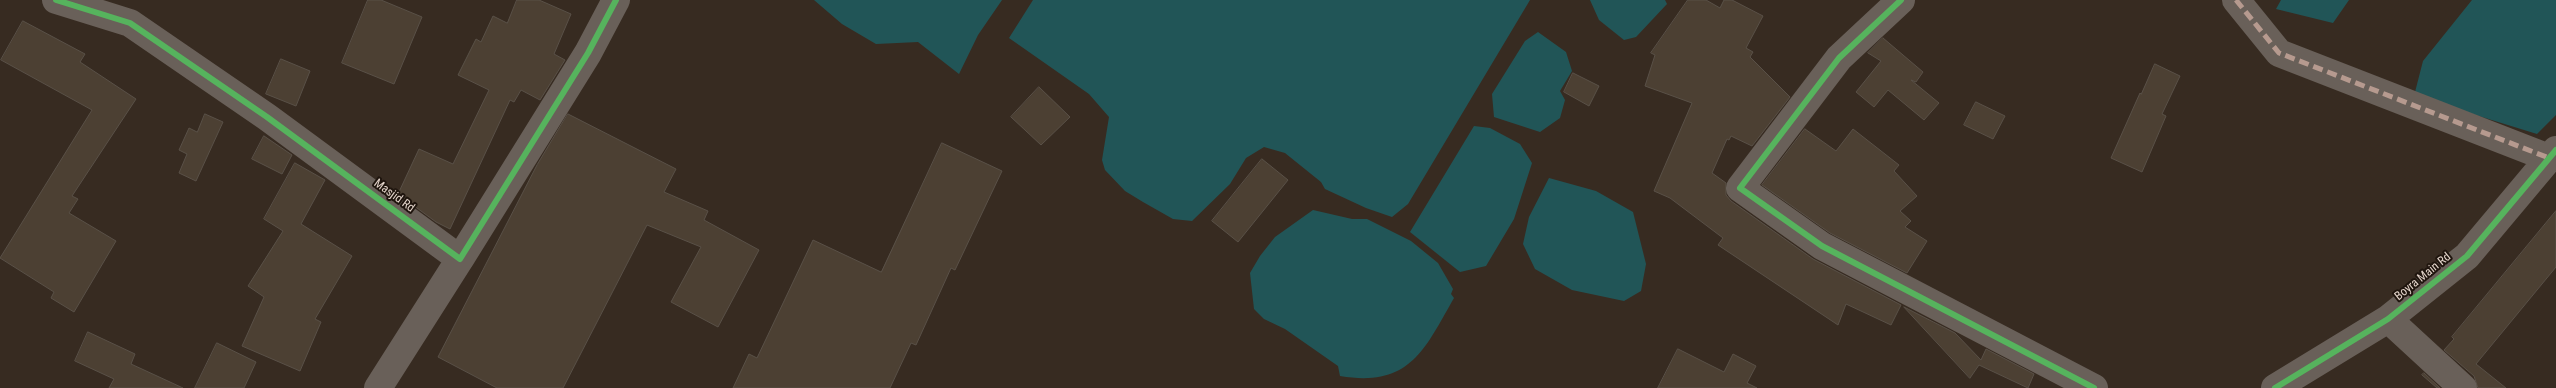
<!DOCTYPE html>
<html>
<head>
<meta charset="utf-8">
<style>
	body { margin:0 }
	canvas { display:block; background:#372b21 }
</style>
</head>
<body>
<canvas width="2556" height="388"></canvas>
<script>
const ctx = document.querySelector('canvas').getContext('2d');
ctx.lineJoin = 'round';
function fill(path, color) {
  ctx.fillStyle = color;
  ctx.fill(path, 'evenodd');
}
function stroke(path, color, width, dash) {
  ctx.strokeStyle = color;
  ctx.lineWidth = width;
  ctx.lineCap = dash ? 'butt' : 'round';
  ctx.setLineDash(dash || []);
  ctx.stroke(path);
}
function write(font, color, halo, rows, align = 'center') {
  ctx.font = font + ' "Roboto Condensed",sans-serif';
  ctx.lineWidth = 4;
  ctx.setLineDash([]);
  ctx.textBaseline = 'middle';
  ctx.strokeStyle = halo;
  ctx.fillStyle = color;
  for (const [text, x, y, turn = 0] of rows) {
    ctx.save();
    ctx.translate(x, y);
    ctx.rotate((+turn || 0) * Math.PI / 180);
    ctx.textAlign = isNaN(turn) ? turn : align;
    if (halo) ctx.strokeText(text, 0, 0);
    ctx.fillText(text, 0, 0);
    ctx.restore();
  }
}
fill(new Path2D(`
	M814 0H1002L978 35 959 74 918 42 876 44 842 24Z
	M1033 0H1530L1408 204 1392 217 1366 208 1325 189 1321 182 1285 153 1264 147 1246 158 1230 184 1192 221 1173 219 1143 202 1125 191 1105 170 1102 160 1109 117 1089 94 1009 38Z
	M1590 0H1665L1667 4 1636 37 1624 40 1599 20Z
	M2281 0H2349L2333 23 2276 9Z
	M2472 0H2556V115L2537 134 2414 96 2423 61Z
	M1538 32 1566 52 1572 71 1560 91 1565 100 1560 118 1540 132 1494 117 1492 94 1525 41Z
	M1474 126 1490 128 1520 144 1532 163 1514 219 1486 266 1460 272 1410 232Z
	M1549 178 1596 191 1633 212 1646 264 1641 291 1624 301 1572 290 1535 269 1523 244 1529 217Z
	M1313 210 1352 219H1367L1411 241 1438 263 1453 289 1451 294 1454 298C1425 348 1411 388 1340 376L1338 366 1285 329 1264 319 1254 309 1250 273 1260 256 1275 237Z`), '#215557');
const building = new Path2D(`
	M368 0H381L422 17 394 84 342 63Z
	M517 0H539L571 14 554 54 565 60 540 100 521 90 514 102 510 100 450 229 436 222 398 194 419 149 453 164 489 90 458 75 476 39 481 42 493 16 507 23Z
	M1688 0H1706L1720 8 1724 0H1732L1763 16 1746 48 1753 52 1750 57 1790 97 1752 146 1731 136 1729 140 1727 139 1712 173 1726 183V195L1731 201 1813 259 1901 305 1891 325 1846 304 1838 325 1718 245 1723 238 1670 198 1654 191 1692 103 1645 86 1655 55 1651 53Z
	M23 21 85 54 80 62 136 99 72 196 78 199 69 213 116 241 74 312 51 298 54 292 0 258 92 110 1 60Z
	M1883 38 1923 72 1916 82 1911 80 1939 103 1924 120 1888 90 1874 107 1856 92 1881 61 1868 53Z
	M281 59 310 71 296 106 266 94Z
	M2155 64 2180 76 2162 114 2166 116 2142 172 2111 158 2140 93 2141 94Z
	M1573 73 1599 86 1589 106 1564 92Z
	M1039 87 1070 117 1041 145 1011 117Z
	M1976 102 2005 116 1993 139 1964 125Z
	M205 114 223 122 196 181 179 173 187 154 179 150 189 128 197 132Z
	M568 114 676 169 664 192 708 211 704 220 759 250 718 327 671 302 701 247 647 225 563 388H497L438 357 537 165Z
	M1805 129 1836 151 1853 129 1899 165 1894 171 1917 196 1900 211 1911 221 1905 227 1927 241 1907 273 1830 233 1762 185Z
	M264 136 292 155 282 174 252 159Z
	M942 143 1002 171 955 270 951 268 916 345 911 343 890 388H733L749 354 757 358 813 240 881 272Z
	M1262 159 1288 180 1238 242 1212 221Z
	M295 163 325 180 301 224 352 256 315 319 321 322 300 371 242 346 264 297 248 286 283 231 264 219Z
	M2556 211V267L2476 364 2506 388H2478L2474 376 2444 350 2454 339 2452 337Z
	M1904 307 1955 333 1981 360 1986 349 2034 374 2028 388 1979 365 1970 378Z
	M88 332 135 354 131 364 183 388H109L114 379 75 361Z
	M217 343 256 362 244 388H195Z
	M1678 349 1724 372 1733 354 1756 366 1747 383 1757 388H1658Z
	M2424 373 2440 388H2437L2422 375Z`);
fill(building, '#4c4033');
stroke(building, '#595047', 1);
stroke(new Path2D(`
	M56 0 130 23 267 117 460 259 588 53 616 0
	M1901 0 1839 58 1740 188 1822 246 2094 388
	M2236 0 2279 53 2549 158
	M2388 319 2463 388
	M378 388 460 259
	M2275 388 2388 319 2467 256 2556 150`), '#696059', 28);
stroke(new Path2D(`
	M2236 0 2279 53 2549 158`), '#b69a8f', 5, [10, 5]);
stroke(new Path2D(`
	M56 0 130 23 267 117 460 259 588 53 616 0
	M1901 0 1839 58 1740 188 1822 246 2094 388
	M2275 388 2388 319 2467 256 2556 150`), '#56b35d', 6);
write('12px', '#e5d6cc', '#1f150e', [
	["Masjid Rd",394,196,36],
	["Boyra Main Rd",2423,277,-39]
]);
</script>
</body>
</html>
